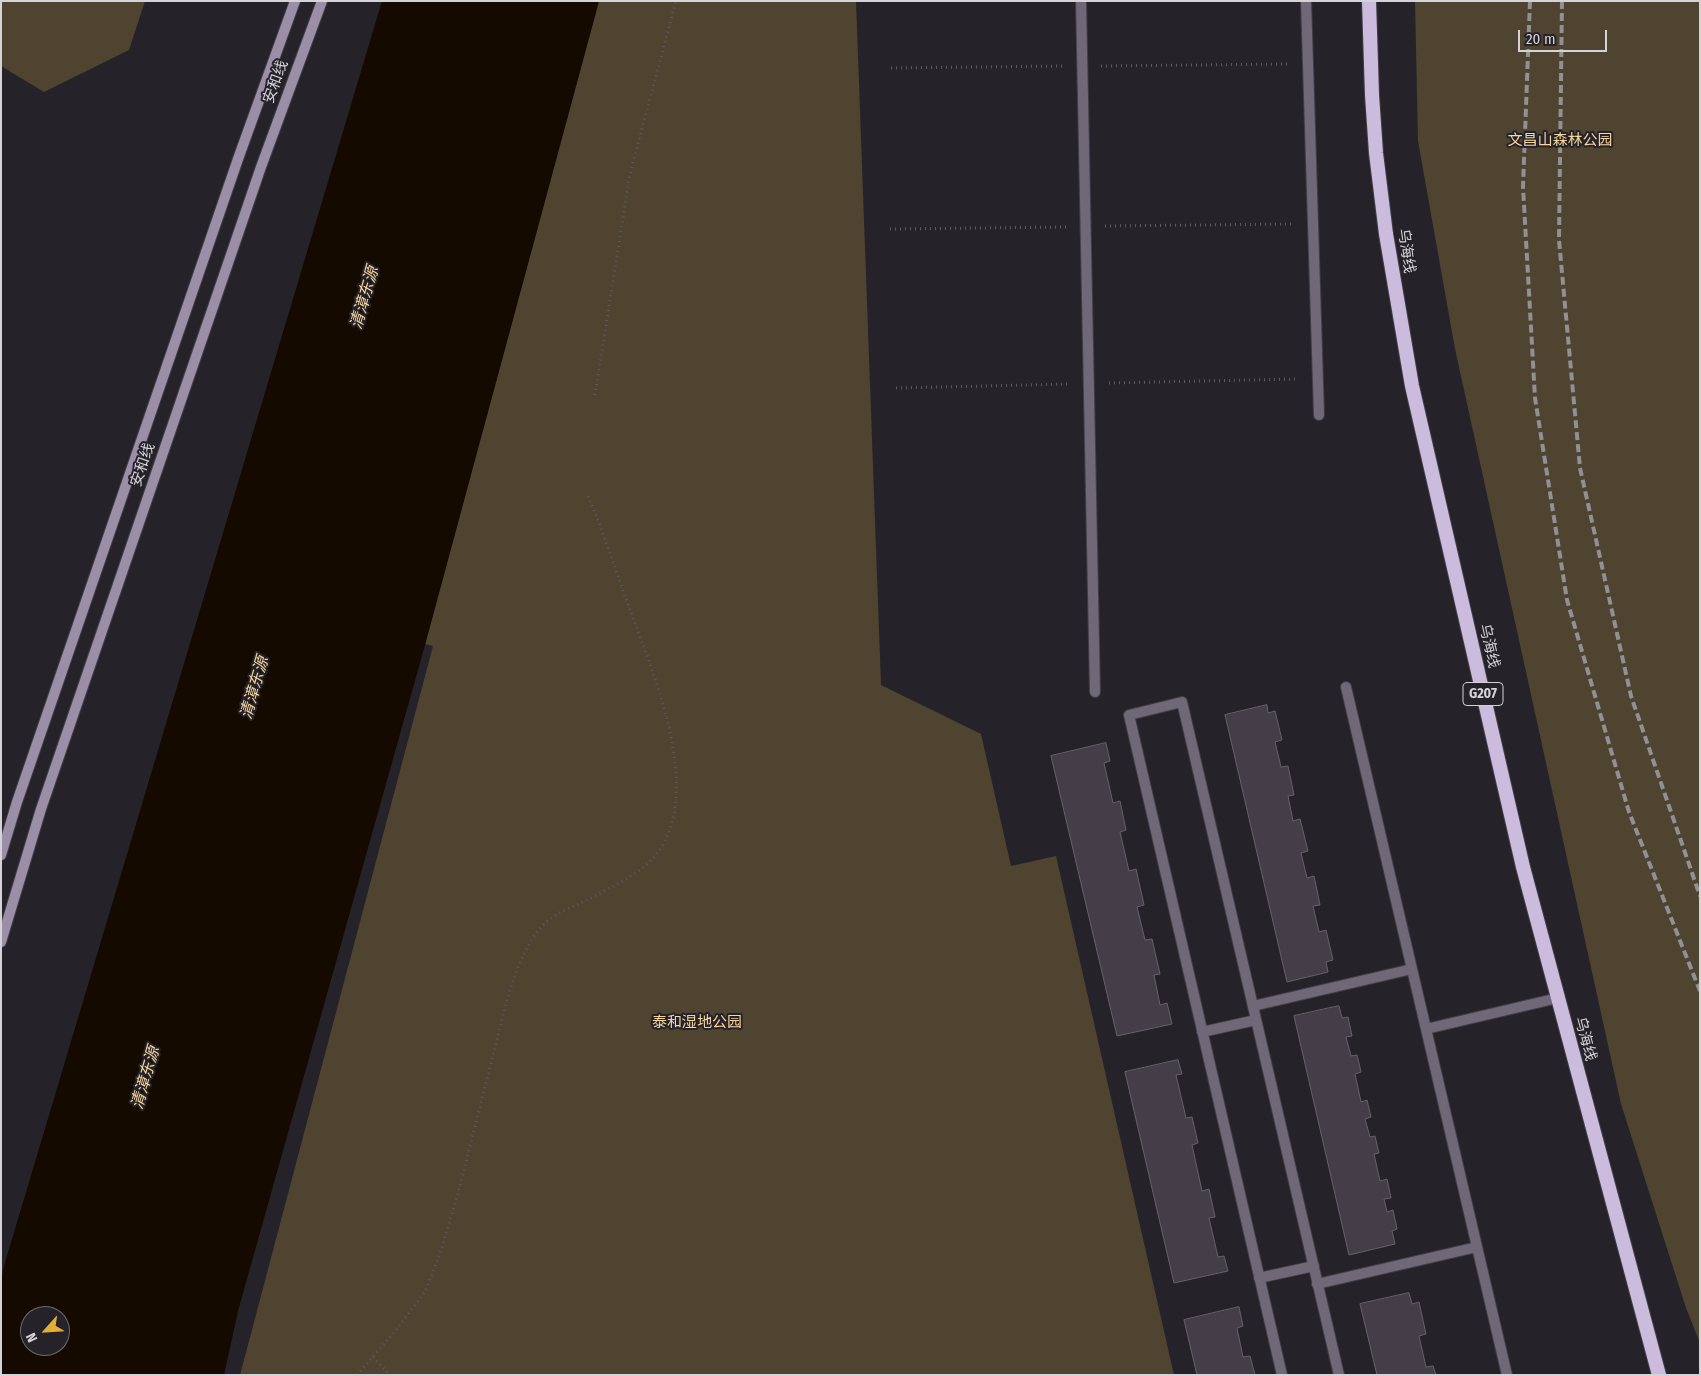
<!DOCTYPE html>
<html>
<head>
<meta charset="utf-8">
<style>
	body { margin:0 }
	#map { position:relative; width:1701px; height:1376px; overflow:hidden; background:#26222a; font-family:"Fira Sans Condensed",sans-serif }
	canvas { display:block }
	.frame { position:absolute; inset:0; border:2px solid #d5d3d8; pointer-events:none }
	.north { position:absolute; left:20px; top:1306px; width:50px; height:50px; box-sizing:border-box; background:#26222a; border:1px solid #6c6970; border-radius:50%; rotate:244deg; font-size:14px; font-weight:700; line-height:20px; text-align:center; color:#d5d3d8 }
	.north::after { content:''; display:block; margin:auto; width:18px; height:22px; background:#e3ae34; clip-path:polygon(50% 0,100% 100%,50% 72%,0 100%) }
	.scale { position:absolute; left:1518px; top:30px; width:89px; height:22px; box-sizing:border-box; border:2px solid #d5d3d8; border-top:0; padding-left:6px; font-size:15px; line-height:18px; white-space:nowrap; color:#d5d3d8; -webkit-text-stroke:4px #26222a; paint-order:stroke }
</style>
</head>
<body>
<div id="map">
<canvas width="1701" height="1376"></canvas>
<div class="frame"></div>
<div class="north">N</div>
<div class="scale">20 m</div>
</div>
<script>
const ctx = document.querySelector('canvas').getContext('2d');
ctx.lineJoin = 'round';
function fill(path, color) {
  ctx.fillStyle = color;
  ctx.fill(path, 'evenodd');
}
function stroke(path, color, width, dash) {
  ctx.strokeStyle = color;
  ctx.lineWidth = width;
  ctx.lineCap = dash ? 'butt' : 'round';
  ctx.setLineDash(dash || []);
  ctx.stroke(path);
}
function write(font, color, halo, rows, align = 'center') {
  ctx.font = font + ' "Fira Sans Condensed","Noto Sans SC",sans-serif';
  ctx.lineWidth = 4;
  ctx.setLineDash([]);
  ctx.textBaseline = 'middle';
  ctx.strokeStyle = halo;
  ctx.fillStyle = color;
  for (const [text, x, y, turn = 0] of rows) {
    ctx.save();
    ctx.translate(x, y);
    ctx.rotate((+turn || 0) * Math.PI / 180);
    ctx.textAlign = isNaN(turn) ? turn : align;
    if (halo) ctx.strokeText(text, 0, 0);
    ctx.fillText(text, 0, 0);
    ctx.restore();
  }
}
fill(new Path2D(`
	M1 1H145L129 50 44 92 1 66Z
	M599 1H856L881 685 981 734 1011 866 1056 856 1174 1375H240L433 646 425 644Z
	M1415 1H1700V1343L1686 1308 1621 1104 1455 349 1418 141Z`), '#4e4430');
fill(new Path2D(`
	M382 1H599L425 645 238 1311 224 1375H1V1279L6 1259ZM30 1316H60V1346H30Z`), '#140a00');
const building = new Path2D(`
	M1267 705 1268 713 1275 711 1282 740 1275 742 1281 767 1288 766 1294 795 1288 796 1293 821 1300 819 1308 851 1301 853 1307 878 1314 876 1320 905 1313 906 1319 932 1326 930 1333 960 1326 962 1328 972 1287 982 1225 715Z
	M1106 743 1110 761 1104 763 1113 803 1120 801 1126 830 1120 832 1129 871 1136 869 1144 905 1137 907 1145 940 1152 939 1160 974 1154 975 1160 1005 1167 1003 1172 1024 1117 1036 1051 756Z
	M1339 1006 1342 1018 1348 1017 1352 1036 1346 1037 1351 1056 1357 1055 1361 1072 1355 1074 1361 1102 1367 1100 1371 1117 1365 1119 1370 1137 1375 1136 1379 1153 1374 1154 1380 1181 1387 1179 1391 1198 1384 1199 1387 1212 1393 1210 1397 1229 1392 1231 1395 1244 1349 1255 1294 1016Z
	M1178 1060 1182 1074 1176 1075 1186 1118 1192 1117 1198 1143 1192 1145 1202 1191 1209 1189 1215 1217 1209 1218 1218 1257 1224 1256 1228 1271 1174 1283 1125 1072Z
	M1409 1293 1412 1304 1419 1302 1426 1334 1419 1336 1426 1367 1433 1366 1436 1375H1377L1360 1304Z
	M1239 1307 1243 1326 1237 1328 1243 1357 1250 1356 1255 1375H1197L1184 1320Z`);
fill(building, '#433e47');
stroke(building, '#66616b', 1);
const service = new Path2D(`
	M1346 687 1507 1375
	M1253 1006 1412 969
	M1426 1029 1558 998
	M1202 1032 1256 1020
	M1259 1278 1314 1266
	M1317 1284 1477 1247
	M1282 1375 1129 715 1182 702 1339 1375`);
const minor = new Path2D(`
	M1081 1 1095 692
	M1306 1 1319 415`);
const secondary = new Path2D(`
	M1 855 17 802 238 159 295 1
	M1 942 41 809 261 167 322 1`);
const trunk = new Path2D(`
	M1369 1 1372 95 1376 153 1386 234 1412 386 1523 867 1659 1375`);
stroke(service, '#423e46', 12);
stroke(minor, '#423e46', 12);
stroke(secondary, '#423e46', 12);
stroke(trunk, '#423e46', 16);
stroke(new Path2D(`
	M1101 66 1288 64
	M891 68 1063 66
	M1105 226 1294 224
	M890 229 1067 227
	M1109 383 1297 379
	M896 388 1070 384
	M595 395 630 174 676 1
	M373 1357 390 1375
	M357 1375 396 1330 425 1292 441 1251 461 1182 507 1000C515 973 528 935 551 918 558 913 567 909 575 906 599 893 626 882 647 864 711 807 654 675 630 610 616 571 603 531 587 493`), '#5d5a61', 3, [1, 4]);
stroke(service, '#6f6877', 10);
stroke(minor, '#6f6877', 10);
stroke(secondary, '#9a8fa6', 10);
stroke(trunk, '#cbbbdc', 14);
stroke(new Path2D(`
	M1530 1 1523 187 1535 398 1567 600 1629 812 1700 991
	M1562 1 1559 240 1580 468 1631 696 1700 896`), '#928f95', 4, [8, 4]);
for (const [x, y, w] of [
	[1483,694,40]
]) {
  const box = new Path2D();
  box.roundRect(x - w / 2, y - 11.5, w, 23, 4);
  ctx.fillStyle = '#26222a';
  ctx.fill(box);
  stroke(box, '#d5d3d8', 1);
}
write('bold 14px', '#d5d3d8', null, [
	["G207",1483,694]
]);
write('15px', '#d5d3d8', '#26222a', [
	["安和线",276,82,-70],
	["乌海线",1406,251,82],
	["安和线",143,465,-71],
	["乌海线",1489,646,77],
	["乌海线",1585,1039,75]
]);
write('15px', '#f5d79c', '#26222a', [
	["文昌山森林公园",1560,141],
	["泰和湿地公园",697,1023]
]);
write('italic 16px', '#f6d89d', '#26222a', [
	["清漳东源",365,298,-74],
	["清漳东源",255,688,-74],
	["清漳东源",146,1078,-74]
]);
</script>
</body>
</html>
